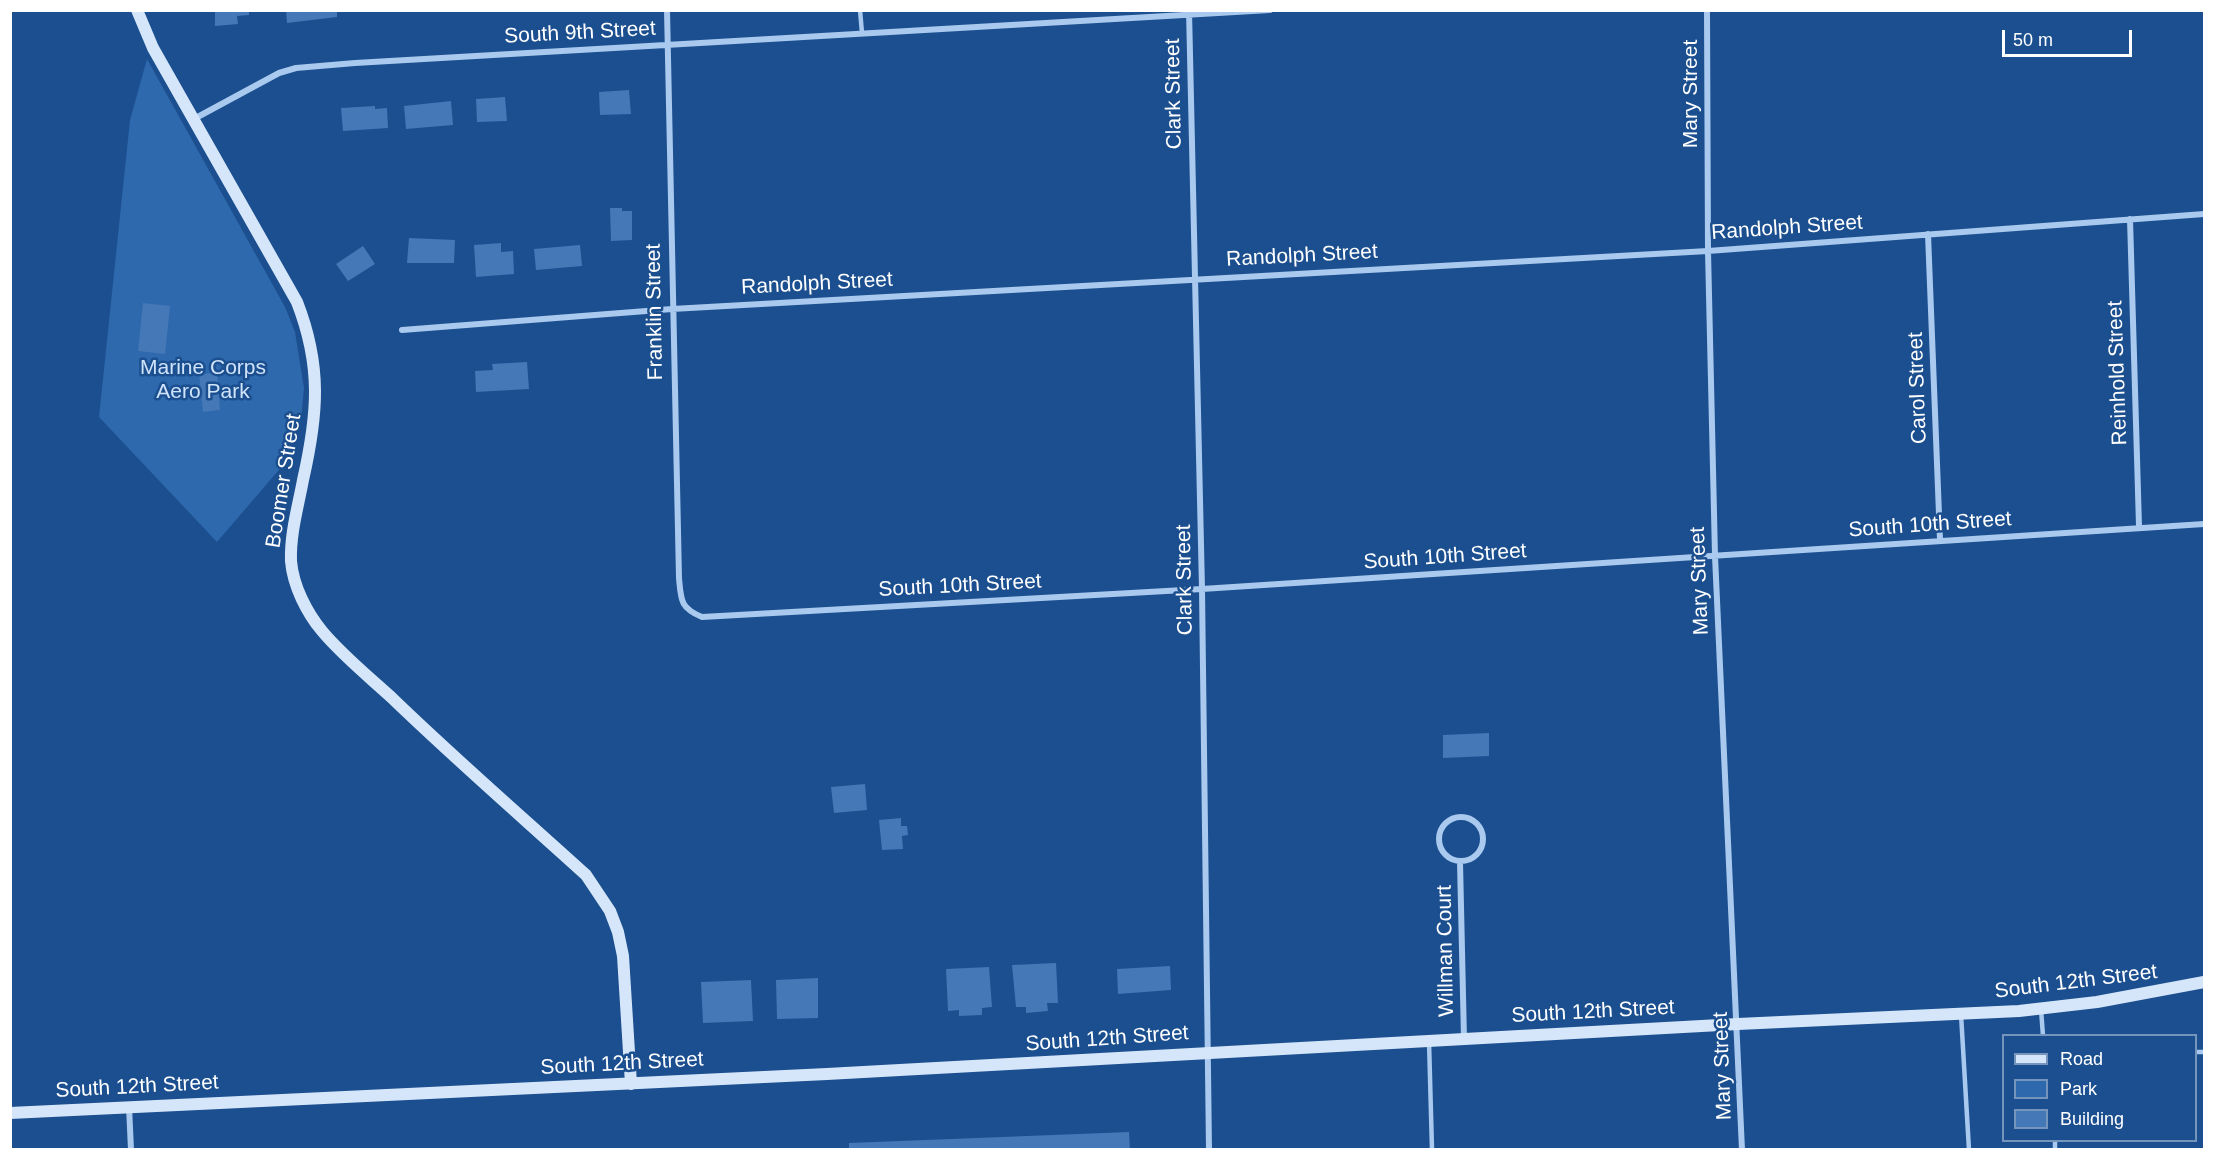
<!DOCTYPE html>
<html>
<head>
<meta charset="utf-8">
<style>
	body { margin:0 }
	#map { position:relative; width:2215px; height:1160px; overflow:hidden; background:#1b4f8f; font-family:Arial,sans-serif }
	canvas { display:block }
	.frame { position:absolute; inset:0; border:12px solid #fff; pointer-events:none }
	.legend { position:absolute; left:2002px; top:1034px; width:195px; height:108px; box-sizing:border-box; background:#1b4f8f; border:2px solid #7695bc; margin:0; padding:8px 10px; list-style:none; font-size:18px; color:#fff }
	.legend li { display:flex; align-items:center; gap:12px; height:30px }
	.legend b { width:30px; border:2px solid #7695bc }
	.scale { position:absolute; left:2002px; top:30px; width:130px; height:27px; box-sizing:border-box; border:3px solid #fff; border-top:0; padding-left:8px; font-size:18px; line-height:21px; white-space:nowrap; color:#fff; -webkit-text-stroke:4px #1b4f8f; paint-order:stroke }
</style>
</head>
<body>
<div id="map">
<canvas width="2215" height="1160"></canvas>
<div class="frame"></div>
<ul class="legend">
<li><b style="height:8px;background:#d6e6fa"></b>Road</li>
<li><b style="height:16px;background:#2e69ad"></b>Park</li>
<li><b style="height:16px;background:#4478b7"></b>Building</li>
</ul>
<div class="scale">50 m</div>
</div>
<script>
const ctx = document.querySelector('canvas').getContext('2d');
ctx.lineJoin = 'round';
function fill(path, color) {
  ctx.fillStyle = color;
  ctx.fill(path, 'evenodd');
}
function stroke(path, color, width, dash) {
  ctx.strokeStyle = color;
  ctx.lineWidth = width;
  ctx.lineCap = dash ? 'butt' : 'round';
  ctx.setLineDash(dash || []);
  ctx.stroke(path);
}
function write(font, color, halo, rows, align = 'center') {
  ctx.font = font + ' Arial,sans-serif';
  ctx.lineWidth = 5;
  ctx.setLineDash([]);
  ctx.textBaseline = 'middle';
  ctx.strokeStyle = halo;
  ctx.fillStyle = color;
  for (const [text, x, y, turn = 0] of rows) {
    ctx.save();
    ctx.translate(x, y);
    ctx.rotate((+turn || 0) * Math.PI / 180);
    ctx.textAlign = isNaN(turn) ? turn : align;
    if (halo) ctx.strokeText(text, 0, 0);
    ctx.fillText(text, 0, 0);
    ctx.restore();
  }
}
fill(new Path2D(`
	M147 59 285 307 295 332 304 388 301 420 290 457 217 542 99 417 130 120Z`), '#2e69ad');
fill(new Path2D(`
	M215 10H249V15L237 16 238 24 215 26Z
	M286 10H337V17L287 23Z
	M629 90 631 114 600 115 599 92Z
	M505 97 507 121 477 122 476 99Z
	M451 101 453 125 406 129 404 106Z
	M375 106V109L387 108 388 128 343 131 341 108Z
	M610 208H622V211H632V240L611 241Z
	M409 238 455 240 454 263H407Z
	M501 243V252L513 251 514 274 476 277 474 245Z
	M580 245 582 266 536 270 534 249Z
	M363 246 375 264 348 281 336 264Z
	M143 303 170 306 165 354 138 351Z
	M527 362 529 389 476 392 475 371 493 370 492 364Z
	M217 373 220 410 203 412 199 374Z
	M1489 733V756L1443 758V735Z
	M865 784 867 810 834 813 831 787Z
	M901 818V826H907L908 835 902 836 903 849 882 850 879 820Z
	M1056 963 1058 1003H1047L1048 1011 1026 1013V1007H1016L1012 965Z
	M1170 966 1171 990 1118 994 1117 969Z
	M989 967 992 1007 982 1008V1015L959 1016V1010L948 1011 946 969Z
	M818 978V1018L777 1019 776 980Z
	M751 980 753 1021 703 1023 701 982Z
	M1129 1132 1130 1150H849V1143Z`), '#4478b7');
stroke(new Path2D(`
	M860 10 862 33
	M2041 1009 2043 1036
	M1961 1014 1969 1150
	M1429 1041 1432 1150
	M2196 1052H2204
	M2055 1140V1150`), '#a9c9ee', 4.5);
stroke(new Path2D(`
	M667 10 679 578C681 600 680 608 702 617L1202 589 2204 524
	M1189 10 1202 589 1209 1150
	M1707 10 1708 251 1715 556 1742 1150
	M192 120 279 73 296 68 355 63 1270 10
	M2130 219 2139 526
	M1928 234 1940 540
	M402 330 672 309 1708 251 2204 214
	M1439 839a22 22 0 1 1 44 0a22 22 0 1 1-44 0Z
	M1460 862 1464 1039
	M129 1106 131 1150`), '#a9c9ee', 6);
stroke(new Path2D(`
	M137 10 153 48 297 302C322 366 318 414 303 480 298 507 290 534 291 561 293 586 307 613 322 631 342 655 368 676 391 697 454 758 521 816 586 875L610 911 618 932 623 956 631 1084
	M10 1113 827 1074 1738 1024 2019 1011 2097 1002 2204 982`), '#d6e6fa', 12);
write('21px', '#fff', '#1b4f8f', [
	["South 9th Street",580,33,-3],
	["Clark Street",1174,94,-91],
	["Mary Street",1691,94,-90],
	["Randolph Street",1787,228,-4],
	["Randolph Street",1302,256,-3],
	["Randolph Street",817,284,-3],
	["Franklin Street",655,312,-91],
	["Reinhold Street",2118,373,-92],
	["Carol Street",1918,388,-92],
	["Boomer Street",284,481,-81],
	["South 10th Street",1930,525,-4],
	["South 10th Street",1445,557,-4],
	["Clark Street",1185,580,-91],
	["Mary Street",1700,581,-92],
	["South 10th Street",960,586,-3],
	["Willman Court",1446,951,-91],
	["South 12th Street",2076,982,-7],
	["South 12th Street",1593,1012,-3],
	["South 12th Street",1107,1039,-4],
	["South 12th Street",622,1064,-3],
	["Mary Street",1723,1066,-92],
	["South 12th Street",137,1087,-3]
]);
write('21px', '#cfe3fa', '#1b4f8f', [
	["Marine Corps",203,368],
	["Aero Park",203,392]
]);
</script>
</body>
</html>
